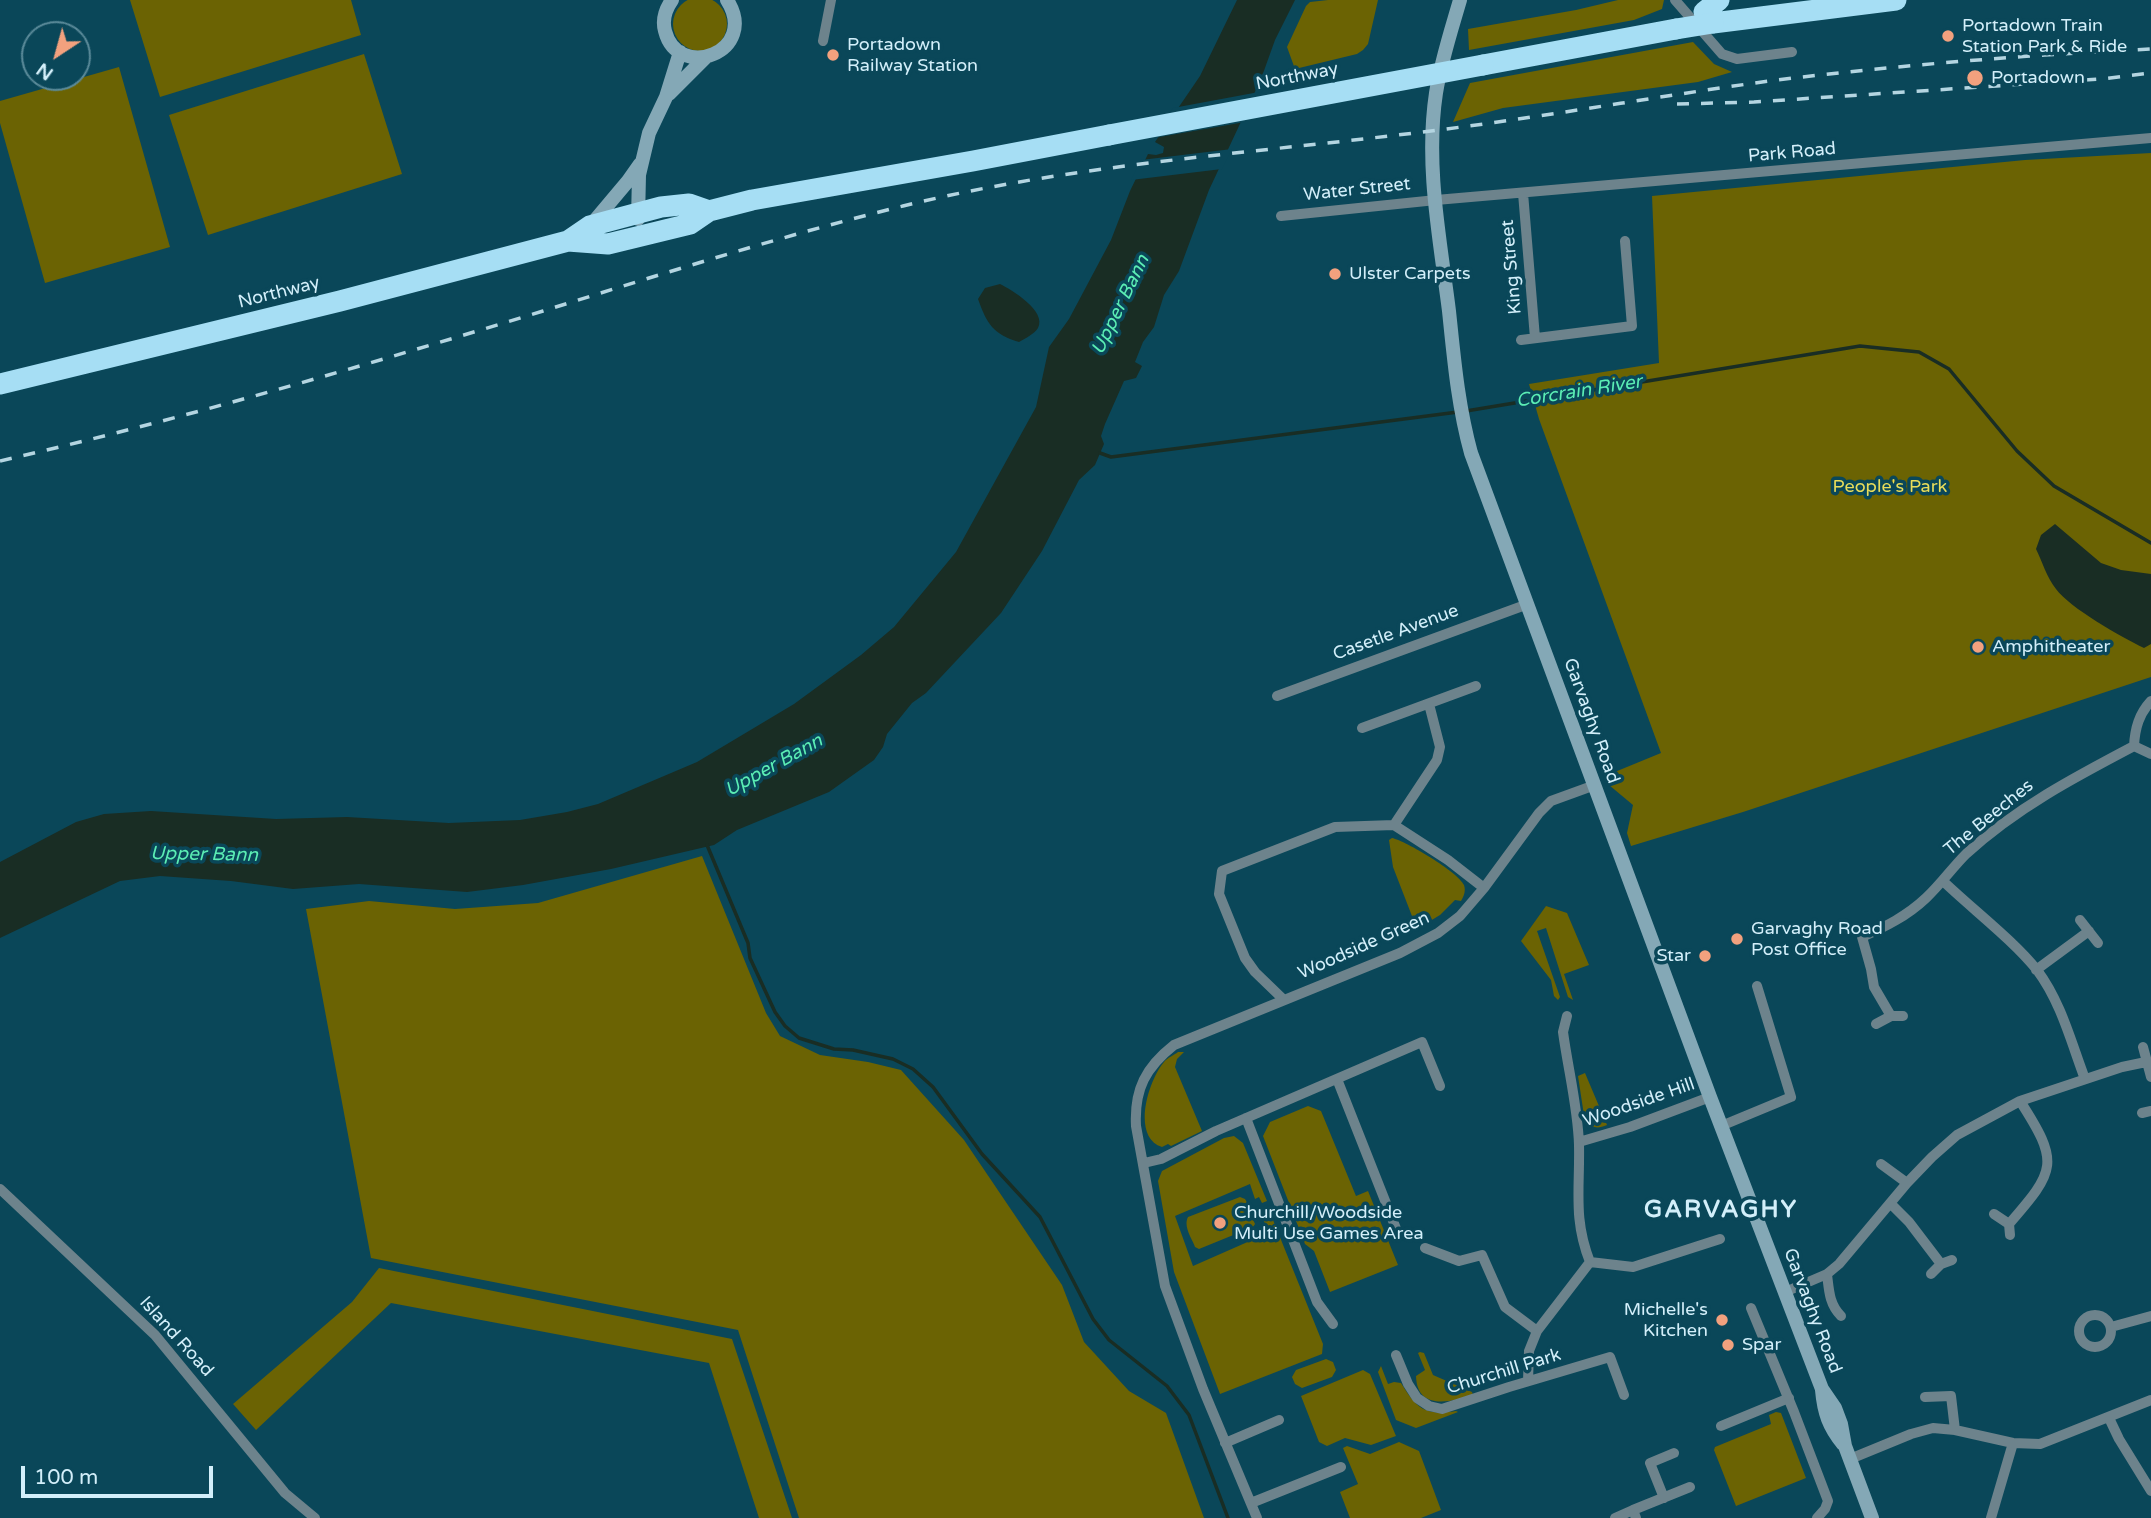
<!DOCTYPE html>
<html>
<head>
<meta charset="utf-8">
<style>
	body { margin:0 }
	#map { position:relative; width:2151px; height:1518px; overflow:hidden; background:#0a4759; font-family:"Varela Round",sans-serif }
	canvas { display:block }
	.north { position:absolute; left:21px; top:21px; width:70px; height:70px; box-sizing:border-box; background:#0a4759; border:2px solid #5a8a99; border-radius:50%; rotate:216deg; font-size:19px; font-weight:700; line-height:28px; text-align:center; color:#d3effa }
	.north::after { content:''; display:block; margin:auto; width:24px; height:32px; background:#f2a17e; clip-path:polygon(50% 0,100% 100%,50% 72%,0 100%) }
	.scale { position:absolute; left:21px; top:1466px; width:192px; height:32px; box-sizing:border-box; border:4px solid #d3effa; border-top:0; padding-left:9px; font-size:21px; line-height:24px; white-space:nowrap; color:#d3effa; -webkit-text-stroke:5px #0a4759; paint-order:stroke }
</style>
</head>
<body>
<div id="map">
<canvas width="2151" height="1518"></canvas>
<div class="north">N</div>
<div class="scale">100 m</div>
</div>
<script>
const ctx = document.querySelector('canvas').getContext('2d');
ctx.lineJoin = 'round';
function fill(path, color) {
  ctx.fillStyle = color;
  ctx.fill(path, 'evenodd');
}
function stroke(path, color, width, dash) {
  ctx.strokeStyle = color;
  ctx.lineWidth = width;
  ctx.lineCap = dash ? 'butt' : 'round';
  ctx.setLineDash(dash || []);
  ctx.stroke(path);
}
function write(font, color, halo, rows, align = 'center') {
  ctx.font = font + ' "Varela Round",sans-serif';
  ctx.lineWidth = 7;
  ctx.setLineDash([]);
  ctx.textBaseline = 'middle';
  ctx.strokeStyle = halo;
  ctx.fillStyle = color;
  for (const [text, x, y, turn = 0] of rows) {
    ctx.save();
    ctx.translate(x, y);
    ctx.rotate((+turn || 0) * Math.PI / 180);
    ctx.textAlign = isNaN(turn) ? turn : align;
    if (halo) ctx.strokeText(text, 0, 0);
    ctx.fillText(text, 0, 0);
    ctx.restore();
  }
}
fill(new Path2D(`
	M673 24a27 27 0 1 1 54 0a27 27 0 1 1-54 0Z
	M130 0H351L361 35 160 97Z
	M1328 0H1378L1368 44 1363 50 1357 54 1295 69 1287 47 1306 6 1310 2Z
	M1618 0H1664L1662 9 1634 20 1469 50 1468 29 1576 10Z
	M1693 42 1714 64 1732 72 1698 82 1503 108 1453 122 1470 83Z
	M364 54 402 174 208 235 169 115Z
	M119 67 170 247 45 283 0 123V101Z
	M2151 153V677L1743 812 1631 846 1627 833 1633 805 1609 785 1605 776 1661 753 1539 419 1529 384 1659 363 1652 196 2025 160Z
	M1392 838C1406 841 1458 872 1464 885 1466 891 1464 896 1461 901L1455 900 1440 915 1417 929 1393 867 1389 840Z
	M702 856 766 1013 780 1036 820 1055 868 1062 901 1070 964 1140 1062 1285 1084 1342 1129 1391 1166 1413 1204 1518H799L738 1330 371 1258 306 909 369 901 455 909 538 903Z
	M1546 906 1567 913 1589 965 1564 974 1573 1000 1568 997 1546 928 1537 931 1560 997 1558 1000 1554 996 1551 980 1521 941Z
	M1178 1052H1184L1177 1059 1175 1067 1202 1131 1171 1146 1168 1144 1162 1147C1131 1137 1148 1081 1164 1062 1167 1058 1174 1055 1178 1052Z
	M1585 1073 1607 1125C1598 1129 1592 1128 1585 1122L1578 1076Z
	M1308 1106 1321 1111 1356 1196 1368 1191 1398 1265 1330 1292 1314 1251 1305 1244 1263 1136 1270 1122Z
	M1234 1136 1243 1143 1267 1201 1262 1203 1259 1197 1255 1199 1250 1184 1175 1216 1193 1266 1268 1233 1261 1213 1269 1210 1323 1344 1322 1354 1220 1394 1174 1272 1158 1181 1162 1171 1224 1138Z
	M1240 1197 1245 1199 1253 1213 1251 1215 1255 1224 1253 1227 1199 1249 1195 1247C1192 1238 1183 1227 1188 1217Z
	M379 1268 732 1339 792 1518H759L709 1363 391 1303 256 1430 233 1404 352 1302Z
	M1420 1352 1424 1353 1433 1375 1472 1392 1473 1395C1451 1402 1417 1411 1416 1376L1425 1370 1418 1353Z
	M1326 1359 1333 1362 1336 1370 1332 1377 1302 1388 1295 1384 1292 1377 1296 1370Z
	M1381 1366 1388 1384 1394 1382 1401 1383C1417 1409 1425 1416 1456 1411L1458 1412 1416 1428 1396 1420 1378 1372Z
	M1363 1370 1370 1374 1396 1436 1371 1445 1345 1438 1327 1446 1319 1442 1301 1396Z
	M1776 1412 1781 1413 1806 1478 1736 1506 1714 1450 1715 1447 1771 1424 1769 1415Z
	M1399 1442 1419 1451 1441 1510 1421 1518H1350L1340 1492 1358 1484 1343 1448 1347 1446 1370 1454Z`), '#6b6303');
fill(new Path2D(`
	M1237 0H1295L1275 40 1261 79 1209 190 1179 271 1164 295 1154 327 1143 342 1135 362 1142 366 1136 378 1124 381 1105 424 1101 436 1104 444 1095 465 1079 480 1042 551 1001 613 926 693 912 703 887 734 883 747 874 760 829 792 737 830 714 845 611 869 523 885 467 892 359 884 293 889 231 881 160 876 120 881 0 938V862L76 822 104 814 151 811 276 819 347 817 449 823 520 820 567 812 598 804 697 762 794 704 861 655 894 627 956 552 1036 407 1049 347 1069 319 1111 240 1130 191 1148 154 1156 155 1163 153 1164 147 1155 142 1200 76Z
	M1000 284C1012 290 1047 311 1038 328 1034 334 1026 338 1019 342 993 334 987 324 978 299L985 288Z
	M2055 524 2101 563 2121 570 2151 574V644L2144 648C2121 637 2070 608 2056 589 2047 578 2042 561 2036 549L2041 535Z`), '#192d24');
fill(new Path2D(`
	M1259 92 1245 122 1154 138 1173 108Z
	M1232 149 1222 169 1131 180 1141 160Z`), '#0a4759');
stroke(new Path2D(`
	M1466 411 1860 346 1919 352 1949 369 2017 451 2054 486 2151 543
	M1100 453 1111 457 1458 412
	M707 845 748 943 750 958 775 1012 785 1026 799 1038 834 1049 853 1050 893 1059 913 1069 933 1087 982 1154 1040 1217 1093 1319 1109 1340 1167 1386 1189 1415 1228 1518`), '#192d24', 3.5);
stroke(new Path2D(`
	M1675 0 1722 54 1737 59 1792 52
	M823 41 831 0
	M1523 193 1535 338
	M1281 216 1436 200 2151 138
	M1521 340 1632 326 1625 241
	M1277 696 1528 604
	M1362 728 1476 686
	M2134 746C2135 728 2139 714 2151 701
	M1394 825 1437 760 1440 747 1429 704
	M1943 881C1971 908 2013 940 2037 970 2061 1002 2071 1042 2085 1079
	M2080 920 2098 943
	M2036 970 2089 931
	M1284 1000 1255 972 1245 958 1219 894 1222 871 1335 827 1394 825 1448 860 1484 888
	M1567 1016 1563 1032C1568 1069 1578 1108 1579 1145 1580 1189 1573 1219 1590 1262L1633 1267 1720 1239
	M1891 1016 1874 987 1871 969 1862 937C1885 927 1907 916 1926 898 1941 884 1952 868 1966 854 2016 808 2075 777 2134 746L2151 754
	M1876 1024 1891 1016H1903
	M2143 1047 2151 1077
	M1337 1079 1397 1231
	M2142 1113 2151 1111
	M1246 1118 1317 1302 1333 1324
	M1721 1126 1791 1097 1757 986
	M1579 1142 1630 1127 1710 1097
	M1144 1163 1161 1159 1216 1131 1422 1042 1440 1086
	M1881 1164 1907 1183
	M0 1189 155 1335 285 1493 315 1518
	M1891 1204 1909 1222 1941 1264
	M1994 1214 2009 1224 2010 1235
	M2009 1224C2056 1170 2060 1163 2020 1101
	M1425 1248 1459 1261 1482 1255 1505 1307 1537 1331
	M1827 1274C1829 1290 1829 1304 1841 1316
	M1931 1274 1941 1264 1952 1260
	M1785 1292 1827 1274 1839 1264 1907 1183 1932 1157 1957 1135 2020 1101 2122 1067 2146 1062
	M1751 1308 1794 1412 1828 1501 1825 1509 1817 1518
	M2079 1331a16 16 0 1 1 32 0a16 16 0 1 1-32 0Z
	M2111 1327 2151 1316
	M1396 1355 1408 1384 1417 1398 1429 1406 1442 1409 1509 1387 1610 1357 1624 1395
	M1528 1381 1529 1351 1537 1331 1590 1262
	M1925 1397 1951 1396 1955 1430
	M2109 1418 2119 1439 2151 1491
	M1721 1426 1789 1398
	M1225 1443 1279 1420
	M1850 1459 1911 1434 1933 1428 1955 1430 2013 1443 2040 1444 2151 1400
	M1664 1498 1650 1463 1674 1453
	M1251 1503 1341 1467
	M1257 1518 1203 1389 1165 1286 1136 1126C1134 1089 1146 1067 1174 1045L1400 953 1438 933 1460 916 1484 888 1539 813 1551 801 1595 785
	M1615 1518 1633 1510
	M1636 1518 1633 1510 1690 1487
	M1991 1518 2013 1443`), '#6d838c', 10);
stroke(new Path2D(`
	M672 0C665 10 662 20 665 31 678 82 760 52 727 0
	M1460 0C1451 31 1441 61 1436 93 1425 165 1440 239 1449 311 1454 359 1458 406 1471 453L1710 1097 1822 1389 1835 1408 1841 1424 1845 1446 1872 1518
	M669 94 705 58
	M638 219 639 175 649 133 666 97 680 52
	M591 225 628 181 640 164
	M1822 1390C1824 1413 1829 1427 1843 1444`), '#84a8b6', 14);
stroke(new Path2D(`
	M1704 12 1719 0
	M1713 23 1896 0
	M1483 65 1676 29
	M568 241 608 244 690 224 709 211 752 200 973 161 1109 135
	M0 384 340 301 568 241 590 226 661 207 689 204 709 211`), '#a6def4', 21);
stroke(new Path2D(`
	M1677 104 1754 102 2101 79 2151 73
	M0 461C183 419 363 366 543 311 662 274 781 236 903 206 1078 163 1260 153 1438 130 1551 116 1664 95 1777 80 1901 65 2026 55 2151 49`), '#b4d5e1', 3.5, [12, 12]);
stroke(new Path2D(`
	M1676 29 1713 23
	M1109 135 1483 65`), '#a6def4', 21);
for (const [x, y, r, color] of [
	[1948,36,7,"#f2a17e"],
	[833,55,7,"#f2a17e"],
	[1975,78,9,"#f2a17e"],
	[1335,274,7,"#f2a17e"],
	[1978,647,7,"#f2a17e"],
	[1737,939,7,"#f2a17e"],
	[1705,956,7,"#f2a17e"],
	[1220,1223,7,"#f2a17e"],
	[1722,1320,7,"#f2a17e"],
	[1728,1345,7,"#f2a17e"]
]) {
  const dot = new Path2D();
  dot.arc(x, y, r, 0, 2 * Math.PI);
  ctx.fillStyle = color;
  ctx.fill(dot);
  stroke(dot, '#0a4759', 2.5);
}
write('18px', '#d3effa', '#0a4759', [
	["Portadown Train",1962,26],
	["Station Park & Ride",1962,47],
	["Portadown",847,45],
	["Railway Station",847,66],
	["Portadown",1991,78],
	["Ulster Carpets",1349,274],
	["Amphitheater",1992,647],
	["Garvaghy Road",1751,929],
	["Post Office",1751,950],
	["Star",1691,956,"right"],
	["Churchill/Woodside",1234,1213],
	["Multi Use Games Area",1234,1234],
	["Michelle's",1708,1310,"right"],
	["Kitchen",1708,1331,"right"],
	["Spar",1742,1345]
], 'left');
write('18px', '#d3effa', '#0a4759', [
	["Northway",1297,77,-11],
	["Park Road",1792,153,-5],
	["Water Street",1357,190,-6],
	["King Street",1512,267,-95],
	["Northway",279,293,-14],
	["Casetle Avenue",1396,633,-20],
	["Garvaghy Road",1591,721,70],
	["The Beeches",1989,818,-39],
	["Woodside Green",1364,946,-24],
	["Woodside Hill",1639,1103,-19],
	["Garvaghy Road",1812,1311,69],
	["Island Road",176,1337,48],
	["Churchill Park",1504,1372,-17]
]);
write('18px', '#e9dd5a', '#0a4759', [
	["People's Park",1890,487]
]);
write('italic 19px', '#5bedb4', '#0a4759', [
	["Upper Bann",1121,305,-64],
	["Corcrain River",1579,392,-9],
	["Upper Bann",774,766,-29],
	["Upper Bann",204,855,1]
]);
ctx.letterSpacing = '2px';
write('bold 24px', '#d3effa', '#0a4759', [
	["GARVAGHY",1721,1211]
]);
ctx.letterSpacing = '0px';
</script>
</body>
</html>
